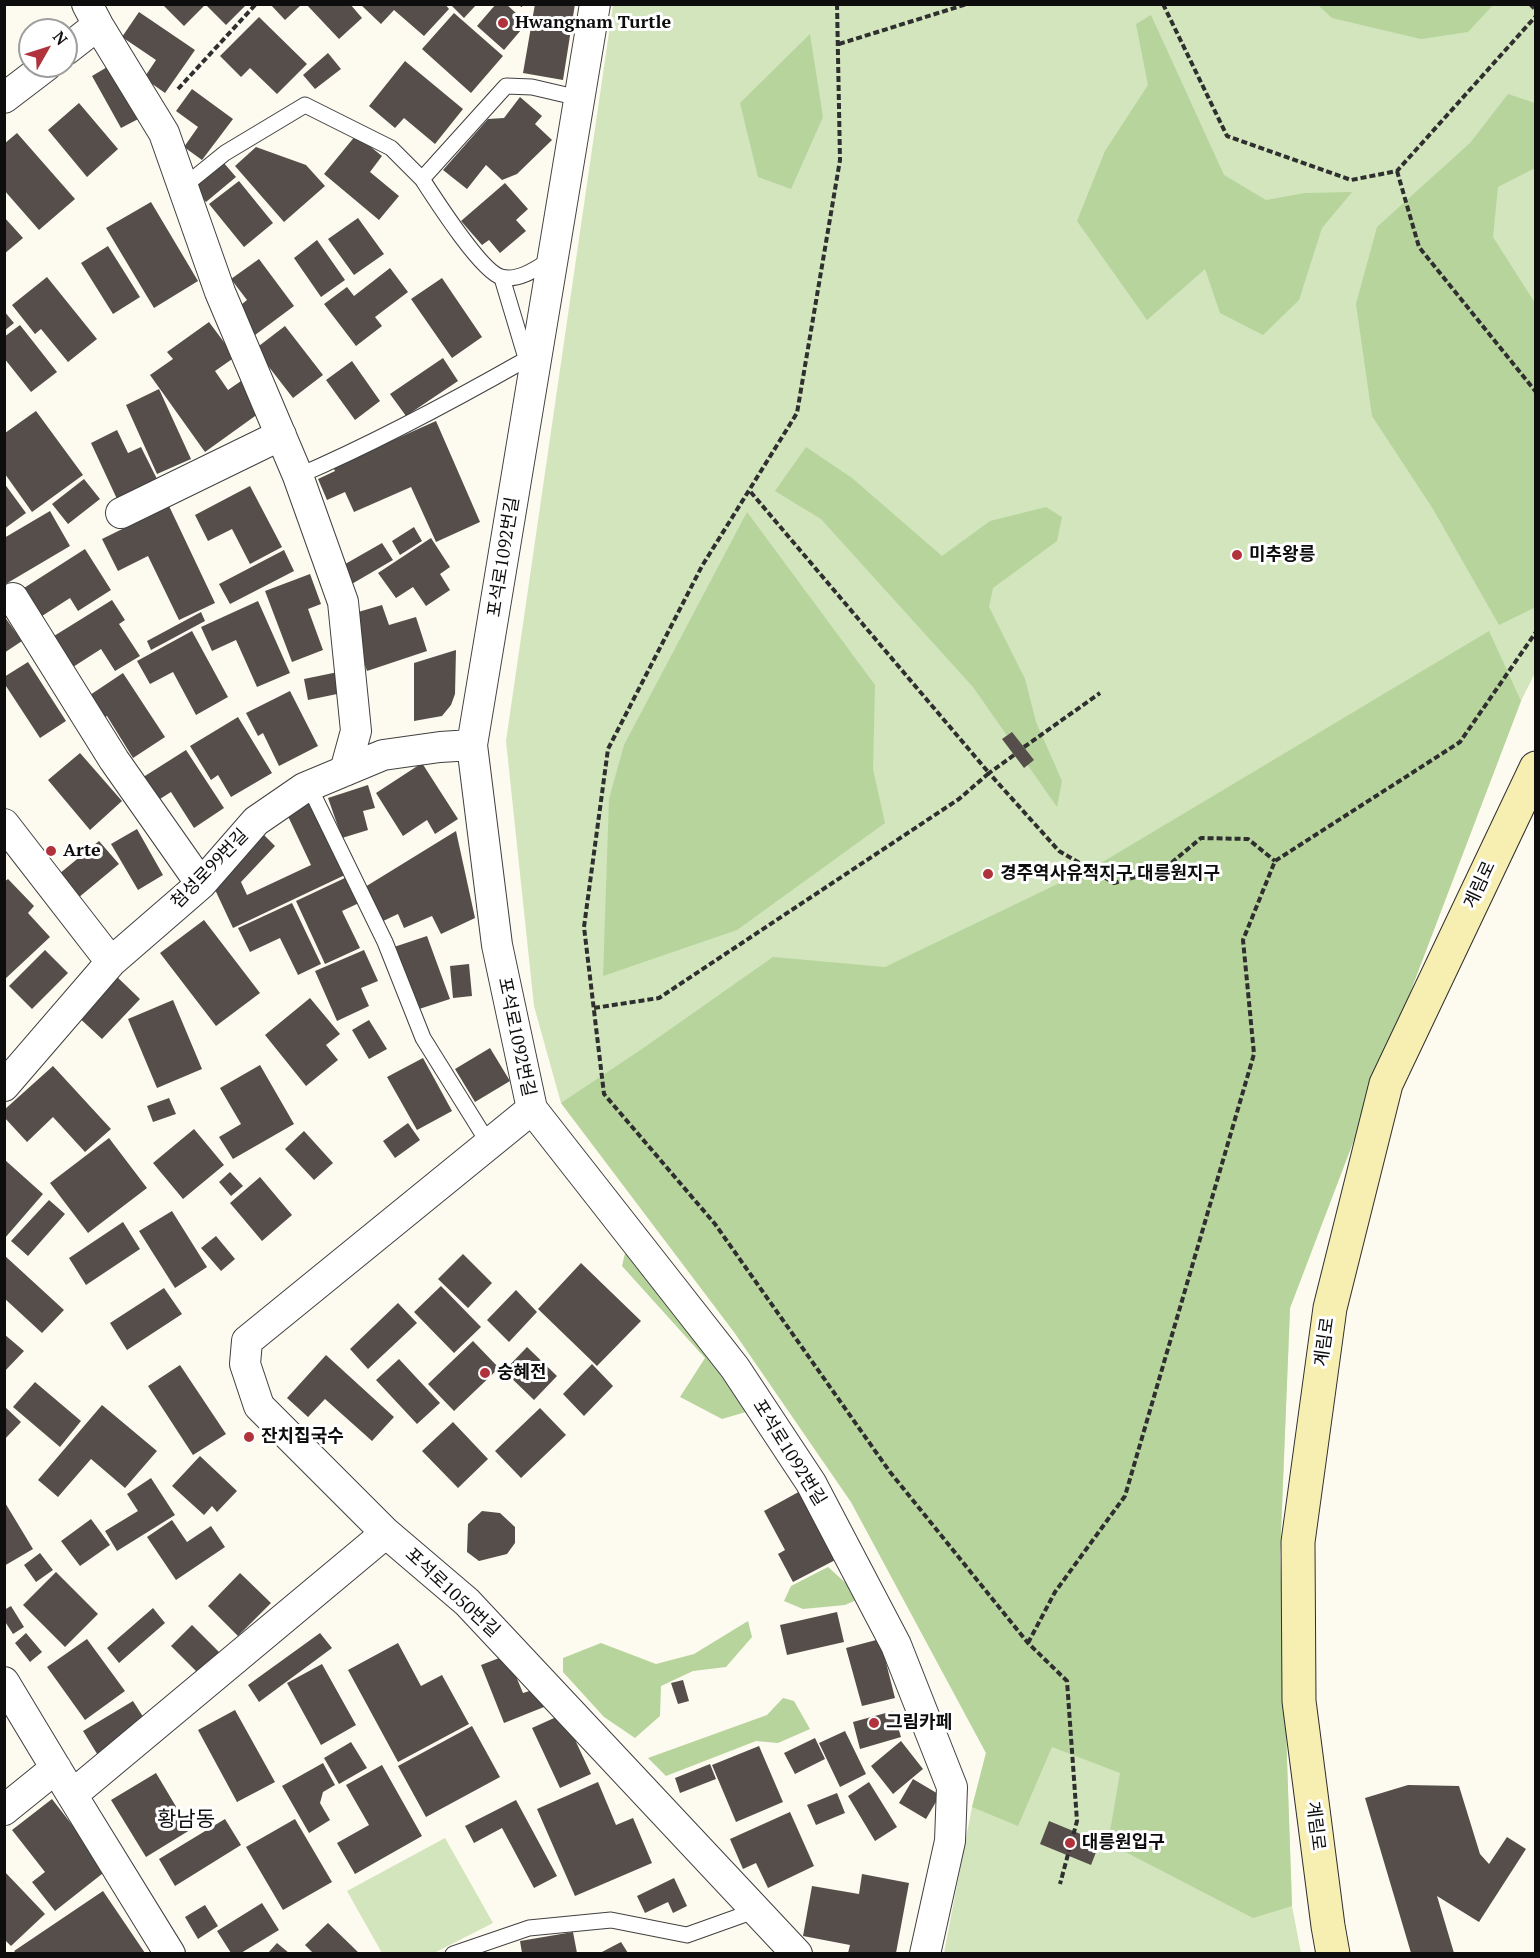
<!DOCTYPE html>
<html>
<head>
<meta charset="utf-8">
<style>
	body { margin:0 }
	#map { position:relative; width:1540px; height:1958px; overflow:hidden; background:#fdfaef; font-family:"PT Serif",serif }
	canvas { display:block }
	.frame { position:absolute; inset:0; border:6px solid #0d0d0d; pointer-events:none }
	.north { position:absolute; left:18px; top:18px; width:60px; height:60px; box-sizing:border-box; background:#fff; border:2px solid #9e9e9e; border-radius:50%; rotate:51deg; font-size:16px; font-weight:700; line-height:24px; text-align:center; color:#0d0d0d }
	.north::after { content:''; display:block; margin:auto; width:21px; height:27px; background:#b0333c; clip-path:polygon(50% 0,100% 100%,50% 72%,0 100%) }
</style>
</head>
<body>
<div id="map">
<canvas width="1540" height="1958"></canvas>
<div class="frame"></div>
<div class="north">N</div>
</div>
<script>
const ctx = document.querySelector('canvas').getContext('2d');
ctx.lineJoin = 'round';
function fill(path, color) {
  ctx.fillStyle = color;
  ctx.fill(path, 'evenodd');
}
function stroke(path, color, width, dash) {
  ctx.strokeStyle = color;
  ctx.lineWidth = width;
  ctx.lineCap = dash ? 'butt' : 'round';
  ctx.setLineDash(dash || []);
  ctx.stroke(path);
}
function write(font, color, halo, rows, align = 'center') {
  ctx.font = font + ' "PT Serif","Noto Sans KR",serif';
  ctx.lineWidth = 6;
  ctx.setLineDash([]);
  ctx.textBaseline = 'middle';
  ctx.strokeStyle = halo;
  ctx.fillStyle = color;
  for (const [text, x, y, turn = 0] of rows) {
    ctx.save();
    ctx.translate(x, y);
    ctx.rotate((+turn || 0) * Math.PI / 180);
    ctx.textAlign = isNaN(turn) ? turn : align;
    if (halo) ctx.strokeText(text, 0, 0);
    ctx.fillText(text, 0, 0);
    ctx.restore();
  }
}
fill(new Path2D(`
	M613 5H1535V673L1521 701 1290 1308 1280 1556 1292 1906 1301 1953H944L972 1807 986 1753 851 1502 734 1332 561 1103 534 1006 506 741Z
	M445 1838 493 1923 434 1953H382L347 1891Z`), '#d2e5bc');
fill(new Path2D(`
	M1318 5H1493L1468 32 1421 39 1332 18Z
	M1151 15 1224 175 1266 200 1305 193 1352 192 1322 228 1299 300 1263 335 1220 313 1205 269 1147 320 1077 221 1105 151 1148 85 1136 24Z
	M810 34 823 117 791 189 758 177 740 103Z
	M1508 94 1535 103V168L1498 187 1493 237 1535 303 1536 607 1499 625 1433 509 1372 416 1356 304 1377 227 1470 143Z
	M806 447 852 478 942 556 990 521 1046 507 1062 517 1057 541 993 588 989 607 1025 679 1036 722 1062 781 1057 807 973 687 821 519 775 491Z
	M747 512 875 685 873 769 885 823 737 930 603 976 609 799 624 745Z
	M1489 631 1521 701 1290 1308 1280 1556 1292 1906 1253 1918 1108 1843 1120 1773 1052 1747 1018 1826 972 1807 986 1753 851 1502 734 1332 561 1103 642 1049 773 957 885 967 1101 863Z
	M634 1215 739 1347 773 1404 722 1419 680 1397 705 1358 622 1266Z
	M828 1567 849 1586 870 1594 845 1605 803 1609 784 1601 791 1586Z
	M748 1621 752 1637 726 1667 693 1671 661 1686 660 1716 635 1738 604 1717 563 1672V1658L601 1643 656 1664 694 1654Z
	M783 1698 794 1701 810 1729 778 1743 756 1741 666 1776 648 1758 767 1715Z`), '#b7d49d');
fill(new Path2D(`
	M205 4H247L226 25Z
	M270 4H302L285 20Z
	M306 4H350L362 18 339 39Z
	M360 4H445L449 9 424 36 394 10 381 24Z
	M450 4H477L464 18Z
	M496 4H506L527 23 504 50 477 26Z
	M535 4H575L563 80 523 73Z
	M163 5H205L184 26Z
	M139 12 195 50 165 93 144 78 156 60 122 37Z
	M454 13 503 56 471 93 422 49Z
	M259 17 307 64 277 94 250 68 241 77 220 56Z
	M328 53 341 69 315 89 303 75Z
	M405 61 463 109 435 144 404 118 395 128 369 106Z
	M114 63 144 116 121 128 92 76Z
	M192 89 233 119 202 160 184 147 198 127 176 111Z
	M520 97 542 116 535 124 552 140 517 174 502 180 486 165 467 189 443 170 488 119 504 118Z
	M79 103 118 149 87 177 48 130Z
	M17 133 75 199 39 230 4 190V144Z
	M356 135 382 156 370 172 399 196 379 220 324 174Z
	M256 147 306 165 325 186 284 222 235 166Z
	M223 162 236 177 206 202 193 187Z
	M239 181 273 223 244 247 209 204Z
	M505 183 528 209 516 220 526 231 500 253 489 240 482 245 461 221Z
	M151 202 198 281 154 308 106 228Z
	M4 217 23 238 4 254Z
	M358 218 384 254 354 275 328 239Z
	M317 240 345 280 321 297 294 258Z
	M108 246 140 297 113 314 81 263Z
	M259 259 294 306 251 338 232 312 247 300 231 279Z
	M390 268 408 292 375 317 382 326 356 346 324 304 347 287 354 296Z
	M47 277 97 339 68 362 41 329 35 334 12 305Z
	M442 278 482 337 452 358 411 299Z
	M4 311 14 323 4 331Z
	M209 322 235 357 215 371 228 390 241 381 262 411 205 452 150 375 173 359 167 352Z
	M20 325 57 372 31 392 4 358V337Z
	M285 326 323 375 293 398 255 349Z
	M443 358 458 381 406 416 390 394Z
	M352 361 380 401 355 420 326 380Z
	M159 389 191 459 157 474 126 405Z
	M36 411 83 475 32 512 5 474V433Z
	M436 421 480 522 436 542 411 487 354 512 345 492 327 500 318 479 335 471 333 467Z
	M117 430 128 453 141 447 157 479 117 499 91 443Z
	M84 479 100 499 68 524 52 504Z
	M4 483 26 513 4 529Z
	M250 486 282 547 250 564 232 529 208 541 195 515Z
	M169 506 215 603 179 620 148 556 118 571 102 539Z
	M50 511 70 546 4 585V538Z
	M414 527 422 541 400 555 392 541Z
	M431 538 450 567 440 574 450 590 426 606 413 587 396 598 378 573Z
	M382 543 393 560 350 585 340 567Z
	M85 549 111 590 78 611 70 598 42 616 24 588Z
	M284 550 294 571 230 604 219 584Z
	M310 574 321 604 308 609 323 650 292 662 265 591Z
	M112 600 125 620 119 624 140 656 115 671 101 649 73 667 54 636Z
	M258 601 290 673 257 687 236 640 212 651 201 627Z
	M382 605 389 625 416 617 427 651 367 671 348 615Z
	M201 612 205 621 151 650 147 641Z
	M4 616 22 641 4 653Z
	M192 631 228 697 196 715 173 672 150 684 137 661Z
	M456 650 455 694 451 705 442 716 414 721V663Z
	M28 662 66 721 40 738 4 683V677Z
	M338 672 342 693 308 700 304 679Z
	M123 673 165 737 133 758 107 716 102 719 87 697Z
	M290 691 318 746 279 766 263 733 258 736 246 713Z
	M238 717 272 773 231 797 218 775 211 780 190 746Z
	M1012 732 1034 760 1024 768 1002 739Z
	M186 750 224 808 194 828 171 792 152 804 137 781Z
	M80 753 122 801 90 830 48 780Z
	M422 763 458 819 435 834 427 820 403 836 376 793Z
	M368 785 375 808 363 811 368 830 342 838 328 798Z
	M312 800 347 874 233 928 210 879 258 829 275 846 241 882 247 895 311 865 286 812Z
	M137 829 163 875 138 890 111 844Z
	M456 831 475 918 441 934 432 916 404 928 398 914 381 922 365 887Z
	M99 841 119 864 78 898 59 874Z
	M347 877 359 903 342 911 360 948 325 964 296 901Z
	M8 879 34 906 28 913 50 937 4 980V882Z
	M292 903 321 964 298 975 280 938 250 952 238 928Z
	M204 920 260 993 216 1026 160 953Z
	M427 936 450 999 416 1010 394 947Z
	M45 950 68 973 32 1009 9 986Z
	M364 950 378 981 361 988 369 1006 337 1021 315 971Z
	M469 964 472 996 453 998 450 966Z
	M114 974 140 999 102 1039 75 1014Z
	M310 998 340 1034 326 1045 338 1060 306 1086 265 1035Z
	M173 1000 202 1069 157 1088 128 1019Z
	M369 1020 387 1049 369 1059 352 1030Z
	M490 1048 510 1081 475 1102 455 1069Z
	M423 1058 452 1111 417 1130 387 1077Z
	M260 1065 294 1124 233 1159 219 1137 241 1124 220 1088Z
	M53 1066 111 1129 85 1152 53 1117 27 1142 4 1117V1110Z
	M169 1098 176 1114 153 1122 147 1106Z
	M408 1123 420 1140 395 1158 383 1141Z
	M194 1129 224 1165 183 1199 153 1163Z
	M304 1131 333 1163 314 1180 285 1149Z
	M109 1138 147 1188 88 1233 50 1183Z
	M5 1160 43 1194 5 1238Z
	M230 1172 243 1186 231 1196 219 1182Z
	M260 1177 292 1215 262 1241 230 1203Z
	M49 1200 65 1214 28 1256 11 1241Z
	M172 1211 207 1267 175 1288 139 1231Z
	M123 1222 140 1249 86 1285 69 1258Z
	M216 1236 235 1259 221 1271 201 1248Z
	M463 1254 492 1283 468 1308 438 1279Z
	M4 1255 64 1310 42 1333 4 1298Z
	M581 1263 641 1321 597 1366 538 1309Z
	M441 1286 481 1327 454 1353 414 1312Z
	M164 1288 182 1314 127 1350 110 1323Z
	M516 1290 537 1312 509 1342 487 1320Z
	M398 1303 417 1323 368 1369 350 1349Z
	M4 1334 24 1351 4 1372Z
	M473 1341 499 1368 454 1411 428 1384Z
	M527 1347 557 1376 534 1400 504 1371Z
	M326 1355 394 1417 372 1441 325 1399 308 1417 287 1398Z
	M399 1359 440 1403 417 1424 376 1380Z
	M592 1364 613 1386 584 1416 563 1394Z
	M180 1365 226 1434 193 1455 148 1386Z
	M35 1382 81 1421 60 1447 13 1407Z
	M102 1405 157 1451 125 1488 91 1459 58 1497 38 1480Z
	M4 1406 21 1422 4 1440Z
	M540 1408 566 1435 521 1478 495 1451Z
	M453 1422 488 1459 458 1488 422 1451Z
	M200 1456 237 1491 217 1512 212 1506 204 1515 172 1486Z
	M151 1478 175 1515 117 1551 105 1531 138 1511 127 1494Z
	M804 1489 841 1557 793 1582 778 1554 785 1550 764 1511Z
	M4 1501 33 1549 4 1566Z
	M482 1511 500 1513 515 1527V1543L507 1554 479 1561 467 1552 468 1524Z
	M91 1519 110 1545 80 1566 61 1541Z
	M172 1520 187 1542 211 1526 225 1547 176 1580 147 1537Z
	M40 1553 53 1570 36 1582 24 1565Z
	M56 1572 98 1614 65 1647 23 1605Z
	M240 1573 271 1603 238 1636 208 1606Z
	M11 1606 24 1627 13 1634 4 1620V1610Z
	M153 1608 165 1623 119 1663 107 1648Z
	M837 1612 844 1642 787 1655 780 1625Z
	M192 1625 219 1652 198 1673 171 1646Z
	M26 1633 42 1652 30 1662 15 1643Z
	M320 1633 332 1648 259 1702 248 1685Z
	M87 1639 125 1691 85 1720 47 1667Z
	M880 1639 895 1698 862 1706 846 1648Z
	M398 1643 421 1686 442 1675 469 1724 398 1762 348 1670Z
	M507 1655 523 1693 536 1689 544 1707 504 1723 481 1665Z
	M322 1664 356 1725 321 1745 287 1683Z
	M683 1680 689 1701 678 1704 671 1683Z
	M133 1701 149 1726 99 1757 83 1731Z
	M235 1710 275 1782 237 1802 198 1730Z
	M893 1711 901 1737 860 1749 853 1722Z
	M563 1714 591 1774 560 1788 532 1728Z
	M472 1726 500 1777 426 1817 398 1766Z
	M845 1731 866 1774 840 1787 819 1743Z
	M815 1738 825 1759 795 1774 784 1753Z
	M901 1741 923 1769 893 1794 871 1766Z
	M351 1742 367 1768 339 1784 324 1758Z
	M759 1746 783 1802 736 1822 712 1765Z
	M323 1763 335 1785 323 1792 320 1803 330 1820 309 1833 282 1786Z
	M710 1764 716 1779 680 1793 675 1778Z
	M382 1765 422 1836 355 1874 337 1843 369 1825 346 1785Z
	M156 1773 190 1830 146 1857 111 1800Z
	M913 1779 940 1795 926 1819 899 1803Z
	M598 1782 616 1825 633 1818 652 1863 575 1896 537 1809Z
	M869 1782 897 1827 875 1841 848 1796Z
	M1408 1785 1459 1786 1480 1854 1489 1864 1507 1837 1526 1849 1479 1922 1437 1896 1454 1953H1411L1365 1798Z
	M837 1793 845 1813 816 1825 807 1805Z
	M52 1799 107 1870 55 1911 32 1882 45 1872 12 1830Z
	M516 1800 557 1876 534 1888 502 1828 474 1843 465 1826Z
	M790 1812 814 1866 768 1888 756 1863 743 1869 730 1839Z
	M225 1819 241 1845 175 1886 159 1859Z
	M295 1819 332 1882 283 1910 246 1847Z
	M1049 1821 1100 1842 1091 1865 1040 1844Z
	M4 1871 45 1914 11 1946 4 1939Z
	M862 1874 909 1883 896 1953H848L850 1945 803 1936 812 1886 859 1894Z
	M674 1878 687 1906 673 1913 668 1902 645 1913 637 1896Z
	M103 1891 145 1953H16L14 1951Z
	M262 1903 279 1930 241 1953H231L217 1931Z
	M205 1905 218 1926 198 1939 185 1917Z
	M328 1923 359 1953H313L305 1945Z
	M573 1932 577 1953H522L520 1941Z
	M621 1942 628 1953H600Z
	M277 1943 289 1953H268Z`), '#554e4b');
const lane = new Path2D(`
	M183 187 225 153 305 105 391 148 422 179
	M553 258C539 267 519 282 501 277 481 271 435 199 422 179L506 86 532 87 579 98
	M502 278 529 368
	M298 476C377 442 451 402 525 360
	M309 786 385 942 423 1038 489 1144
	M453 1954 529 1928 611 1920 687 1935 757 1910`);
const street = new Path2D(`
	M87 4 98 25 164 133 220 292 298 476 343 602 356 731 345 771
	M595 4 472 745 497 945 532 1109 735 1368 811 1483 896 1645 952 1787 950 1841 925 1954
	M66 50 98 25
	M4 98 46 66
	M121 513 281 435
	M13 598 114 760 201 884
	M4 824 111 962
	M4 1086 111 962 201 884 256 821 304 788 383 755 440 747 472 745
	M386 1533 259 1406 245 1364 247 1341 532 1109
	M4 1682 72 1795 170 1954
	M72 1795 386 1533 467 1602 797 1954
	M4 1810 56 1768`);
const secondary = new Path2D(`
	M1333 1954 1328 1926 1299 1701 1298 1542 1330 1308 1386 1084 1536 768`);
stroke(lane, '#404040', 17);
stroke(street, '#404040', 32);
stroke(secondary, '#2f2f2f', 35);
stroke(new Path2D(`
	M837 4 840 160 797 413 702 566 608 749 584 927 604 1094 715 1224 890 1472 1028 1643 1067 1681 1077 1821 1060 1884
	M1163 4 1227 136 1351 180 1397 171 1536 16
	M1530 4 1536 10
	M520 6 521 4
	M839 44 967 4
	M178 89 256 4
	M1397 171 1419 247 1536 392
	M1024 747 1100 693
	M1014 755 989 773 1059 851 1114 883 1164 869 1201 838 1248 839 1275 861
	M594 1008 659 998 959 799 989 773 749 490
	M1028 1643 1055 1592 1125 1496 1254 1054 1243 940 1275 861 1460 742 1536 632`), '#2f2f2f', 4, [6, 3]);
stroke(lane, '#fff', 15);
stroke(street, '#fff', 30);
stroke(secondary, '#f7eeb1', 33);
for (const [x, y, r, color] of [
	[503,23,6,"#b0333c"],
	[1237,555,6,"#b0333c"],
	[51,851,6,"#b0333c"],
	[988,874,6,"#b0333c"],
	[485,1373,6,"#b0333c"],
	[249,1437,6,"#b0333c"],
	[874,1723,6,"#b0333c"],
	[1070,1843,6,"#b0333c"]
]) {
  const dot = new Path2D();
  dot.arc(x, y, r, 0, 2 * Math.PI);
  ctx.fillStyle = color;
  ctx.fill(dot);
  stroke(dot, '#fff', 2);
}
write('bold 18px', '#0d0d0d', '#fff', [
	["Hwangnam Turtle",515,23],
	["미추왕릉",1249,555],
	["Arte",63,851],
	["경주역사유적지구 대릉원지구",1000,874],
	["숭혜전",497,1373],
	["잔치집국수",261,1437],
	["그림카페",886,1723],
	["대릉원입구",1082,1843]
], 'left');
write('18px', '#0d0d0d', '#fff', [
	["포석로1092번길",504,557,-81],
	["첨성로99번길",210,869,-46],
	["계림로",1480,885,-65],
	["포석로1092번길",516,1037,78],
	["계림로",1325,1342,-82],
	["포석로1092번길",789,1453,58],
	["포석로1050번길",452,1593,43],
	["계림로",1315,1826,83]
]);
write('21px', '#0d0d0d', '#fff', [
	["황남동",186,1820]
]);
</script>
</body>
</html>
